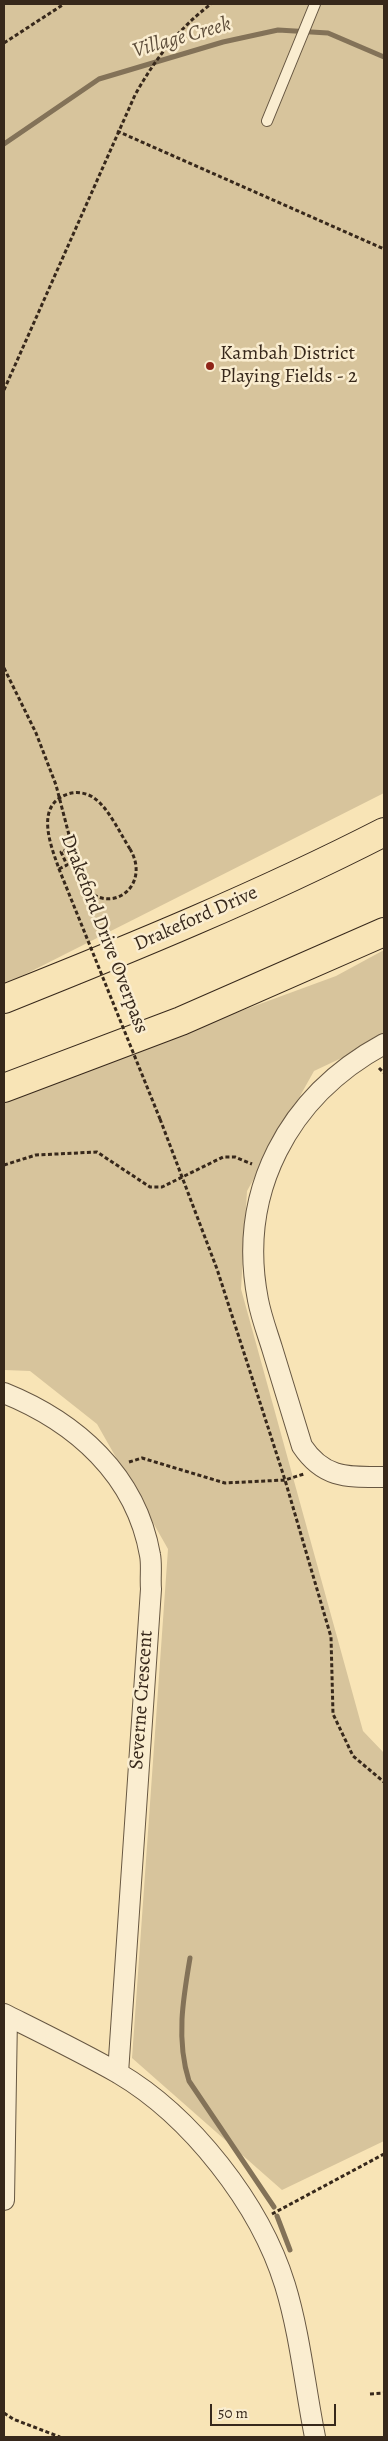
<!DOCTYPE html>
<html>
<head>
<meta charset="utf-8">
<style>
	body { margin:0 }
	#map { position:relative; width:388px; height:2441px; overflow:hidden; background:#f8e4b6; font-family:Alegreya,serif }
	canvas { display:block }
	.frame { position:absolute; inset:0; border:5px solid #37281b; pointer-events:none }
	.scale { position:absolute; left:210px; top:2404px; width:126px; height:22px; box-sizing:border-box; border:2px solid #37281b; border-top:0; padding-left:6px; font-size:15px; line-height:18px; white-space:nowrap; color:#37281b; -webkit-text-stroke:4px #faedd0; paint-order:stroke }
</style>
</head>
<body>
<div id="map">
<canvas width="388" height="2441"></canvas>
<div class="frame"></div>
<div class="scale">50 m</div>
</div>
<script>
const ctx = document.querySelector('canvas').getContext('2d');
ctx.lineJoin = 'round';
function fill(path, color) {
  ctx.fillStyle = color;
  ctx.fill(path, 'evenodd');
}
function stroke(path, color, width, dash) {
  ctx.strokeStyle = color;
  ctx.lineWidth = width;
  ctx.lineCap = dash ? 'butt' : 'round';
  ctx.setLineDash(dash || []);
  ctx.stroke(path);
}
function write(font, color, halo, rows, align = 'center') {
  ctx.font = font + ' Alegreya,serif';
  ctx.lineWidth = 5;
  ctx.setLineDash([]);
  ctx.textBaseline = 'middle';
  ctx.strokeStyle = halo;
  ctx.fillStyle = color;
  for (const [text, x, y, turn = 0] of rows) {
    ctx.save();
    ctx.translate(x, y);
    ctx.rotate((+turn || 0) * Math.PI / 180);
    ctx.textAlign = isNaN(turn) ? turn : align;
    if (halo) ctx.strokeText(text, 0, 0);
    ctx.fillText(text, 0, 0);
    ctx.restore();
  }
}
fill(new Path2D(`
	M4 4H384V793L4 985Z
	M384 950V1038L314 1071 247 1191 241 1289 363 1731 384 1753V2141L282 2190 132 2058 168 1549 97 1424 30 1371 4 1370V1098L336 976Z`), '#d7c49c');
stroke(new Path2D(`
	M4 144 99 79 223 42 278 30 328 33 384 57
	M190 1958C183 1999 176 2040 189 2081L274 2207
	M277 2216 290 2250`), '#837258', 5);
const lane = new Path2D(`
	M267 121 315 4`);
const street = new Path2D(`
	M384 1044C288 1096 237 1192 258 1300 261 1316 267 1332 272 1348 282 1380 292 1413 302 1446 324 1479 348 1477 384 1477
	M4 1393C76 1422 136 1475 150 1555 152 1565 150 1578 151 1589L118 2073
	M4 2014C42 2033 81 2052 118 2073 191 2116 260 2204 285 2285 300 2334 305 2387 315 2437
	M4 2200 7 2016`);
const highway = new Path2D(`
	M4 999C132 948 261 895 384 832
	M4 1088 181 1021 384 932`);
stroke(lane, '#675742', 12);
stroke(street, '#675742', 22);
stroke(highway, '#37281b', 30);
stroke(new Path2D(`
	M4 43 64 4
	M117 131 384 249
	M4 390 135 95C155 59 178 29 211 4
	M4 668 36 733 56 785 82 885C110 918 152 886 130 849
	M59 869 67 865 61 852 72 848
	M379 1068 384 1073
	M160 1119 217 1269 285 1480 331 1637 333 1714 353 1756 384 1782
	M4 1165 36 1155 97 1152 150 1187H162L223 1157H235L252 1164
	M129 1462 142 1458 225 1483 285 1480 304 1474
	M272 2214 384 2154
	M370 2394 384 2393
	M4 2413 13 2419 60 2437`), '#37281b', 3, [4, 2.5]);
stroke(lane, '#faedd0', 10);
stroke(street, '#faedd0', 20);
stroke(highway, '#f8e4b6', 28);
stroke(new Path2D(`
	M130 849C121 835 108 807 94 798 87 793 77 791 68 794 34 805 51 846 59 869L160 1119`), '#37281b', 3, [4, 2.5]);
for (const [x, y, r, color] of [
	[210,366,5,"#8f2418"]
]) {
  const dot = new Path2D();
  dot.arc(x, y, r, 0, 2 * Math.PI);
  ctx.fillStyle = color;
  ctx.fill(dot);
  stroke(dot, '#faedd0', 2);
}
write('20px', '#37281b', '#faedd0', [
	["Kambah District",220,354],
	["Playing Fields - 2",220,377]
], 'left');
write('20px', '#37281b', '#faedd0', [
	["Drakeford Drive",196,919,-24],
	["Drakeford Drive Overpass",104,934,69],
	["Severne Crescent",142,1700,-86]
]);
write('italic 21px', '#5d4d3a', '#faedd0', [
	["Village Creek",182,38,-16]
]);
</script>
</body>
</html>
